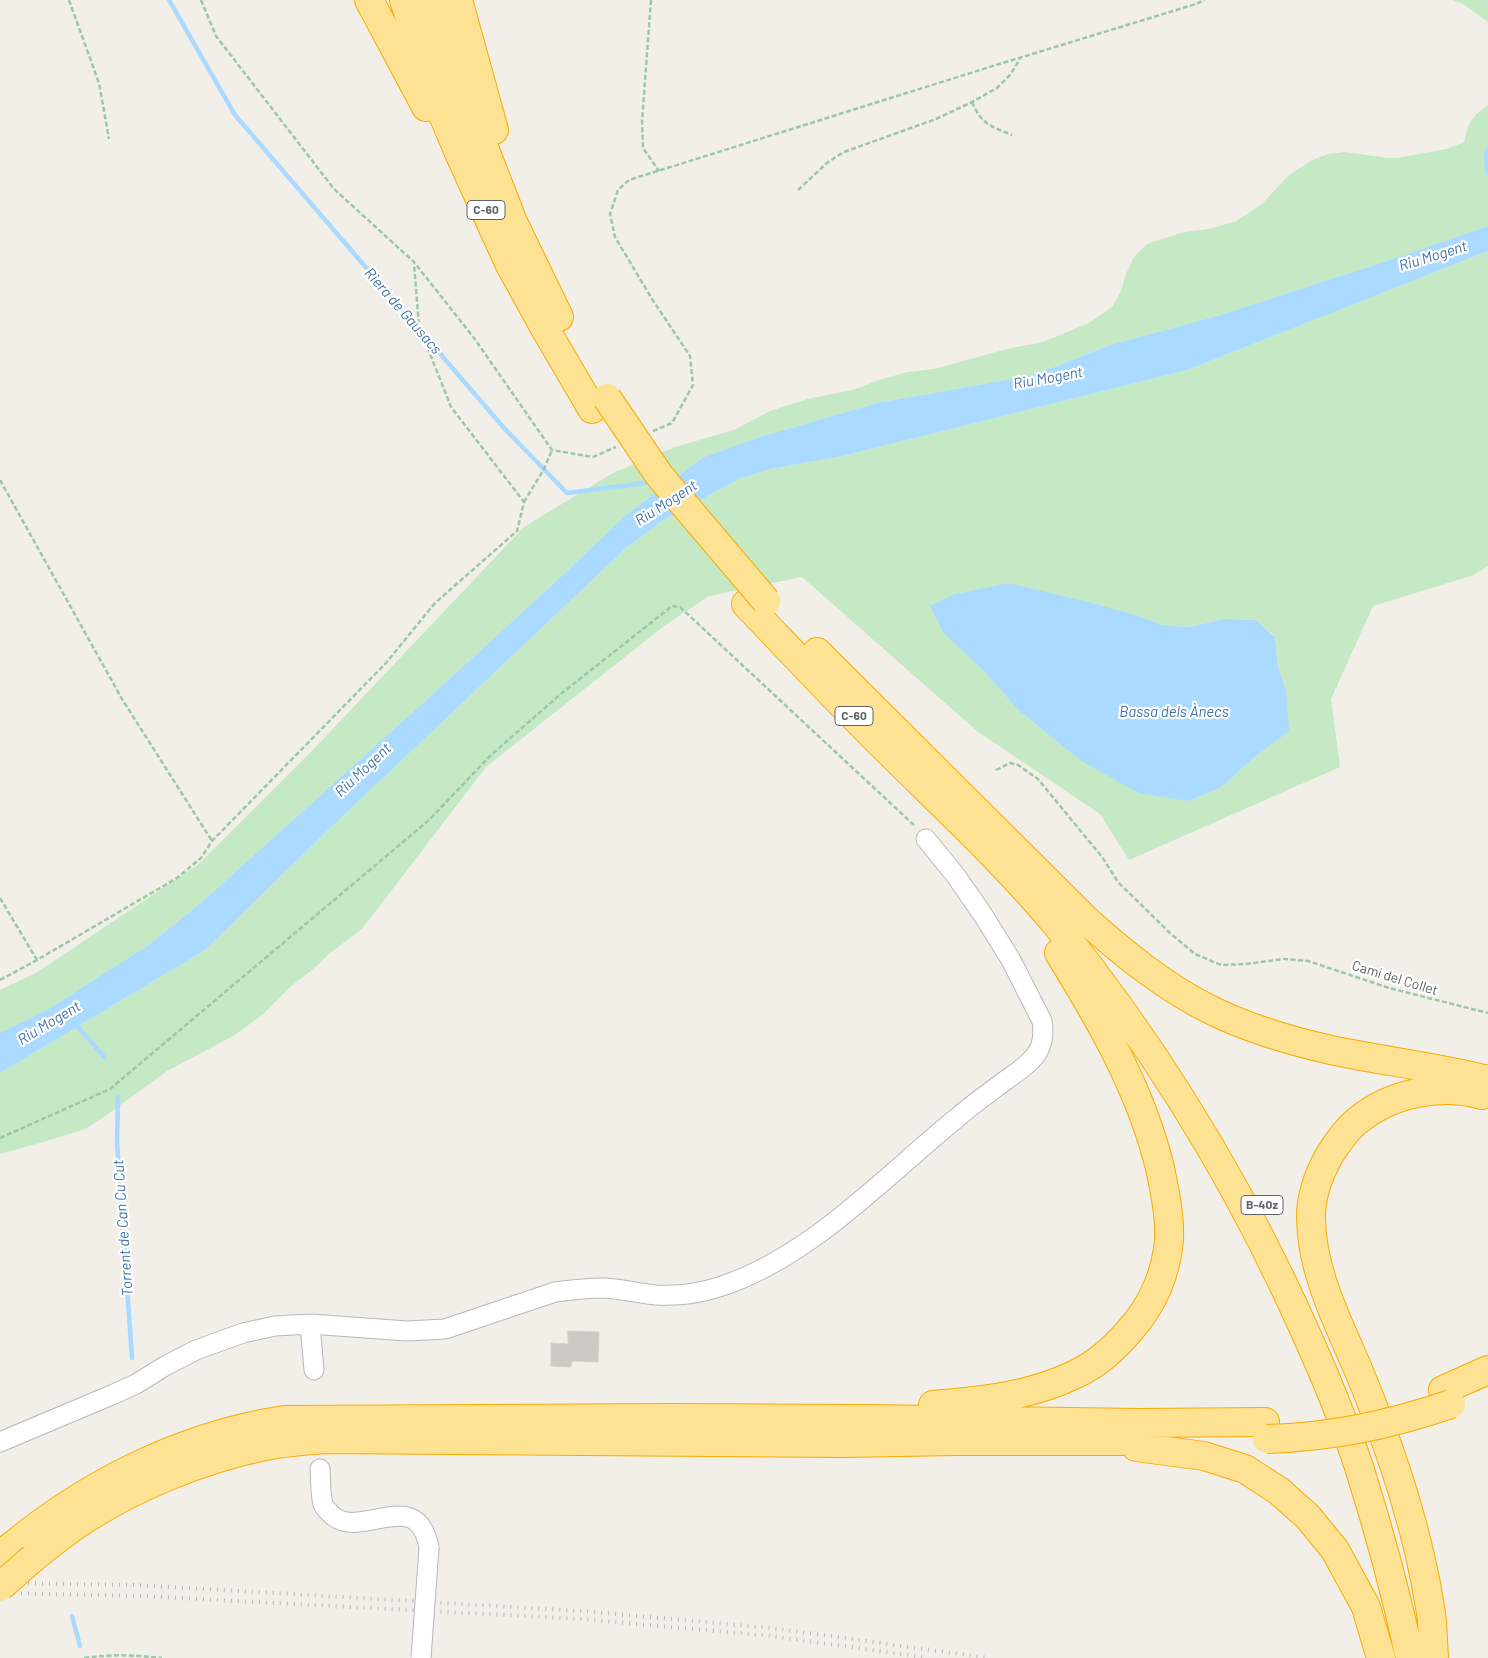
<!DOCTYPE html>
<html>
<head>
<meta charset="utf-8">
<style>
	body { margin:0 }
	canvas { display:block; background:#f1efe8 }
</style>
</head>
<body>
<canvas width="1488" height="1658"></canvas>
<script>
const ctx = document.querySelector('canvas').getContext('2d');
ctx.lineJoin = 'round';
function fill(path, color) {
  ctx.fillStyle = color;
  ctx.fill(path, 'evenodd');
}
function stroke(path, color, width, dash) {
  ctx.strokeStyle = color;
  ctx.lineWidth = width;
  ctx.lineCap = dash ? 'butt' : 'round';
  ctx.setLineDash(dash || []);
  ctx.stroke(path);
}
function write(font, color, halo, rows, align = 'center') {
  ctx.font = font + ' Barlow,sans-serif';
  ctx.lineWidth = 4.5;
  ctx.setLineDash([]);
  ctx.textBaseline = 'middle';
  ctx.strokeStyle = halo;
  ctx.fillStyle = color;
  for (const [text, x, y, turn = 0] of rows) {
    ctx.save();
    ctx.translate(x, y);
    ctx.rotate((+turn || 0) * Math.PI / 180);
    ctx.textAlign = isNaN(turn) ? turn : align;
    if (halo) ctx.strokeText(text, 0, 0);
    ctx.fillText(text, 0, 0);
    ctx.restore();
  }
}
fill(new Path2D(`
	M1453 0H1488V22L1463 4Z
	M1488 105V226L1384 262 1217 316 1110 345 1034 375 877 403 760 437 704 457 627 514 549 588 422 704 202 902 150 944 47 1010 0 1033V990L36 973 199 864 309 754 524 527 613 473 675 447 734 430 770 411 808 399 856 389 882 379 908 372 934 369 1007 349 1043 342 1089 323 1112 307 1121 291 1126 274 1134 257 1147 244 1184 232 1209 229 1236 221 1262 204 1288 176 1310 161 1328 154 1345 152 1388 158H1397L1447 149 1464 142C1469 121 1471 118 1488 105Z
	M1488 251V566L1474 575 1373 606 1331 699 1340 767 1129 860 1100 814 977 731 802 577 709 596 664 626 486 767 362 929 330 953 318 965 290 987 263 1014 235 1035 167 1071 104 1117 85 1129 50 1140 0 1154V1073L205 950 328 830 626 548 662 521 741 478 771 469 842 456 1187 370ZM1139 616 1162 625 1189 627 1224 619 1256 620 1275 636 1278 667 1286 690 1288 731 1256 756 1220 788 1188 801 1039 727 1018 710 983 670Z`), '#c5e8c5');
fill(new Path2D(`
	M1488 226V251L1187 370 842 456 771 469 741 478 662 521 626 548 328 830 205 950 0 1073V1033L47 1010 150 944 202 902 422 704 549 588 627 514 704 457 760 437 877 403 1034 375 1110 345 1217 316 1384 262Z
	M1008 583 1088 602 1139 616 1162 625 1189 627 1224 619 1256 620 1275 637 1278 667 1286 690 1289 731 1256 756 1220 788 1188 801 1139 793 1083 762 1018 710 983 670 943 632 930 606 952 595Z`), '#aadaff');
stroke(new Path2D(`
	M169 0 235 115 504 428 567 493 652 482
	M1488 150 1486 153 1487 170 1488 173
	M74 1022 104 1057
	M118 1097 117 1142 132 1358
	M72 1616 80 1646`), '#aadaff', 4.5);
const building = new Path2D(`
	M568 1331 599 1332 598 1362 572 1361 571 1367 551 1366V1343L568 1344Z`);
fill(building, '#cccac5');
stroke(building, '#d6d1c6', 1);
const minor = new Path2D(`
	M310 1324 314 1370
	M0 1442 114 1394 136 1384 165 1366 196 1350 243 1333 275 1326 310 1324 407 1331 445 1329 555 1292C571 1290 587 1288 604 1288 621 1289 639 1293 656 1295 678 1296 698 1294 719 1287 810 1258 885 1176 958 1117 973 1104 990 1092 1006 1080 1016 1073 1027 1066 1035 1056 1043 1046 1044 1033 1042 1021L1011 960 983 915 956 876 926 839
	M320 1469C321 1480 320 1493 323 1504 325 1509 329 1512 333 1516 362 1540 418 1484 429 1548`);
const highway = new Path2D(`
	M369 0 426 107
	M404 0 435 96 459 153 509 263 543 325 592 409
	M431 0 441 37 513 222 559 317
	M458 0 494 130
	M746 604C788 648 830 693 874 737 935 798 1000 857 1056 924 1147 1037 1224 1159 1286 1290 1313 1348 1339 1406 1359 1467 1379 1530 1396 1593 1410 1658
	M817 652 1086 920C1125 955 1166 988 1213 1011 1250 1029 1291 1041 1331 1050 1383 1061 1436 1067 1488 1080
	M1443 1390 1488 1370
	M933 1405C982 1401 1031 1396 1076 1374 1099 1363 1115 1348 1131 1329 1153 1304 1166 1273 1169 1240 1170 1216 1165 1192 1160 1168 1141 1090 1101 1021 1059 953
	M1136 1447 1204 1456 1245 1469 1279 1491 1308 1517 1335 1550 1366 1607 1381 1658
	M0 1556C80 1487 179 1436 284 1420L675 1418 867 1419 1139 1423 1265 1422
	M33 1558C48 1546 63 1534 79 1523 132 1488 201 1459 265 1446 285 1442 305 1441 325 1439L843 1443 956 1441H1155
	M1434 1658C1433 1643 1433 1628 1431 1613 1419 1533 1393 1456 1363 1381 1342 1329 1311 1275 1311 1217 1311 1196 1319 1174 1329 1156 1337 1143 1346 1130 1357 1121 1391 1093 1440 1083 1482 1095`);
stroke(minor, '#b5b8bc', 21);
stroke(highway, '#f9ab00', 30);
stroke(new Path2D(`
	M69 0 99 83 109 139
	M201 0 216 36 334 189 414 262 474 338 552 450 593 457 616 447
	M651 0 642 121 643 148 659 171
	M972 102C981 124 992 127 1012 135
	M798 190 828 162 844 152 936 119 972 102 997 88 1010 75 1020 59
	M653 431 672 423 693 385 690 356 652 299 615 237 610 214 618 190 629 180 996 65 1196 4 1205 0
	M0 480 122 699 212 841
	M524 502 544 469 552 450
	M996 770 1010 763 1018 765 1038 779 1102 857 1118 882 1170 933 1195 954 1221 965 1245 964 1284 959 1308 961 1389 988 1488 1013
	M0 898 37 960
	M0 980 37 960 177 878 201 858 212 841 386 663 435 603 517 531 524 502 451 407 419 326 414 264
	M0 1138 110 1089 429 820 491 755 562 693 672 606 680 607 916 827
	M84 1658C113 1654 134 1655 162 1658`), '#9cc7a9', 2.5, [5, 2.5]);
stroke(minor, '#fff', 19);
stroke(highway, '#fde293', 28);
stroke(new Path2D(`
	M0 1583 136 1585 582 1611 772 1628 989 1658
	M0 1593 141 1596 581 1619 771 1636 928 1658`), '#b6b7b8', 4, [1, 6]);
const minorBridge = new Path2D(`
	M421 1658 429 1548`);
const highwayBridge = new Path2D(`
	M607 398 659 475 766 601
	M1267 1439C1332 1437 1389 1425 1451 1404
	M0 1587 33 1558`);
stroke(minorBridge, '#b5b8bc', 21, []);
stroke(highwayBridge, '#f9ab00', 30, []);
stroke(minorBridge, '#fff', 19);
stroke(highwayBridge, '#fde293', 28);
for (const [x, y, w] of [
	[486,210,38],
	[854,716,38],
	[1262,1205,42]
]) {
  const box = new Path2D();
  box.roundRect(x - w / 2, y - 9.5, w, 19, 4);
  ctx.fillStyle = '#fff';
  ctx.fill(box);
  stroke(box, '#5f6368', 1);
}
write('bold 12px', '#5f6368', null, [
	["C-60",486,210],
	["C-60",854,716],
	["B-40z",1262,1205]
]);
write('14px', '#5f6368', '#fff', [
	["Camí del Collet",1395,978,17]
]);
write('italic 15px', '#4174aa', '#fff', [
	["Riu Mogent",1433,256,-17],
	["Riera de Gausacs",403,311,49],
	["Riu Mogent",1048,378,-10],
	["Riu Mogent",666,503,-33],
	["Bassa dels Ànecs",1174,712],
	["Riu Mogent",363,770,-43],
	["Riu Mogent",49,1023,-31],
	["Torrent de Can Cu Cut",123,1228,-94]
]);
</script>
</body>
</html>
